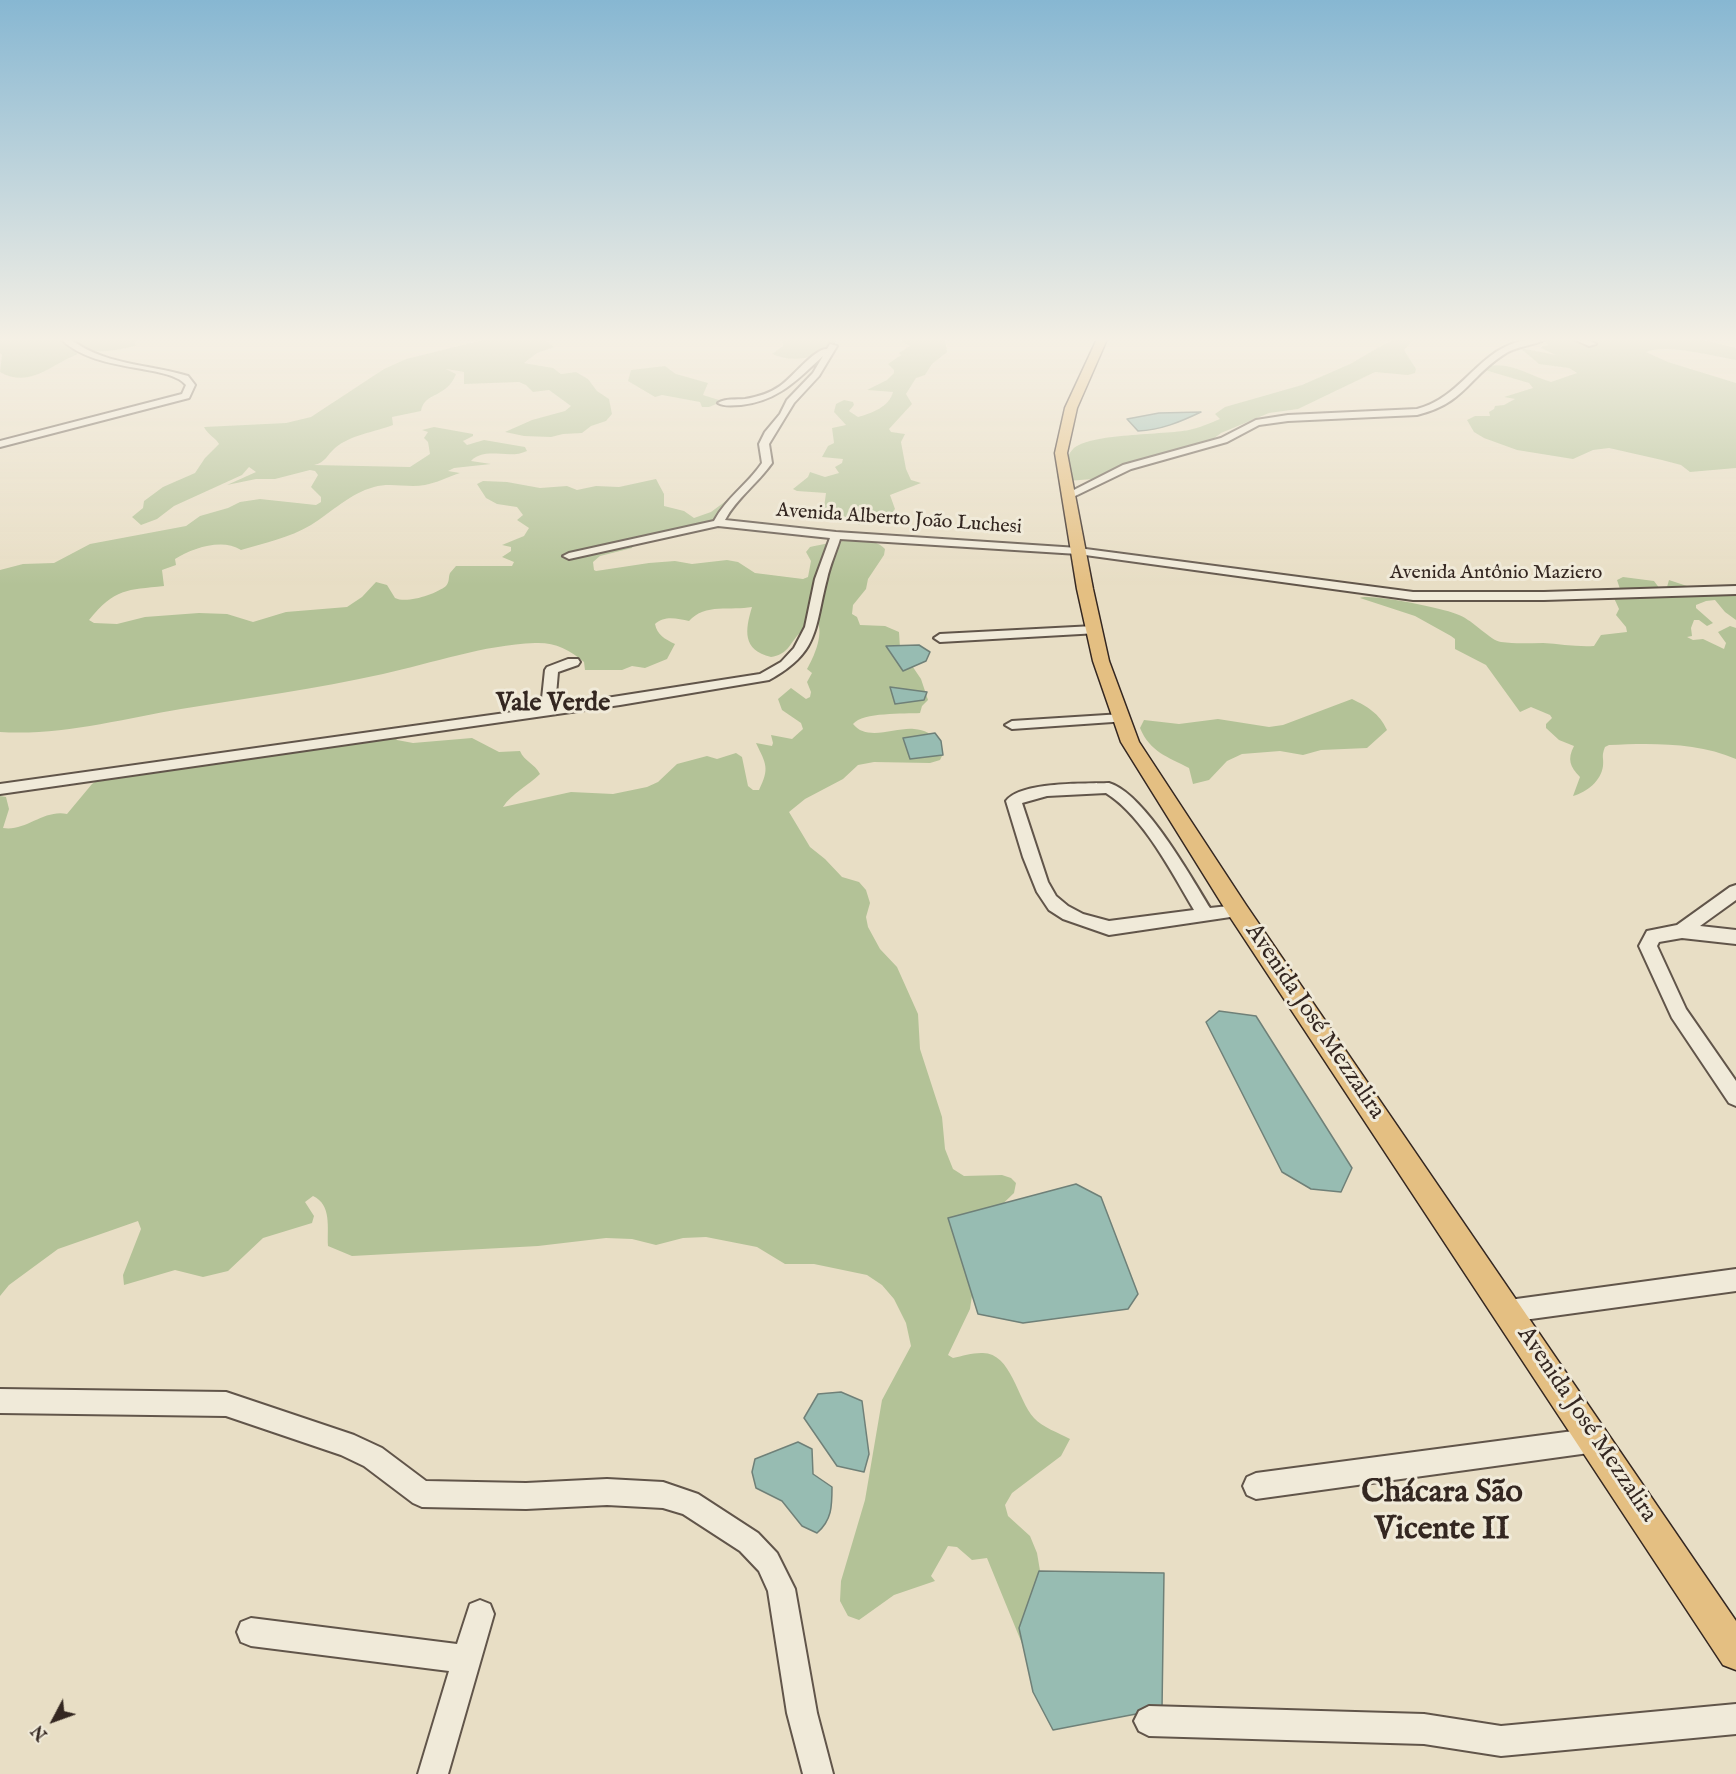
<!DOCTYPE html>
<html>
<head>
<meta charset="utf-8">
<style>
	body { margin:0 }
	#map { position:relative; width:1736px; height:1774px; overflow:hidden; background:#e8dec5; font-family:"IM FELL English",serif }
	canvas { display:block }
	.north { position:absolute; left:24px; top:1690px; width:60px; height:60px; -webkit-text-stroke:4px #f0ead9; paint-order:stroke; rotate:229deg; font-size:16px; font-weight:700; line-height:24px; text-align:center; color:#342721 }
	.north::after { content:''; display:block; margin:auto; width:21px; height:27px; background:#342721; clip-path:polygon(50% 0,100% 100%,50% 72%,0 100%) }
</style>
</head>
<body>
<div id="map">
<canvas width="1736" height="1774"></canvas>
<div class="north">N</div>
</div>
<script>
const ctx = document.querySelector('canvas').getContext('2d');
ctx.lineJoin = 'round';
function fill(path, color) {
  ctx.fillStyle = color;
  ctx.fill(path, 'evenodd');
}
function stroke(path, color, width, dash) {
  ctx.strokeStyle = color;
  ctx.lineWidth = width;
  ctx.lineCap = dash ? 'butt' : 'round';
  ctx.setLineDash(dash || []);
  ctx.stroke(path);
}
function write(font, color, halo, rows, align = 'center') {
  ctx.font = font + ' "IM FELL English",serif';
  ctx.lineWidth = 6;
  ctx.setLineDash([]);
  ctx.textBaseline = 'middle';
  ctx.strokeStyle = halo;
  ctx.fillStyle = color;
  for (const [text, x, y, turn = 0] of rows) {
    ctx.save();
    ctx.translate(x, y);
    ctx.rotate((+turn || 0) * Math.PI / 180);
    ctx.textAlign = isNaN(turn) ? turn : align;
    if (halo) ctx.strokeText(text, 0, 0);
    ctx.fillText(text, 0, 0);
    ctx.restore();
  }
}
fill(new Path2D(`
	M0 337H140L135 343 136 346C114 351 95 354 73 348L78 354C52 364 30 389 0 372L2 355 0 353Z
	M495 337 547 338V341L554 347 537 353 524 363 553 368 561 374 576 372 588 379 597 391 609 399 612 414 606 421 591 426 582 433 563 434 551 437 524 436 505 432 532 420 565 411 571 406 549 390 533 392 526 385 519 382 464 384V372L446 369 456 374C447 398 424 392 421 411L392 417 393 425C375 432 350 435 335 448 327 455 325 463 314 465L410 467 430 454 428 442 424 438 428 432 422 430 434 427 473 434V436L463 441 467 445 484 440 525 447 527 451C509 460 485 446 471 461L491 464 454 468 448 471 460 473C448 477 436 483 425 485 407 488 390 482 374 487 349 494 332 512 311 525 289 538 264 543 241 550 222 538 193 548 175 559L176 565 162 570 164 586C127 590 115 588 89 620L94 623 117 624 145 617 199 613 227 614 253 622 286 612 347 607 362 597 376 582 387 585 395 598C407 604 436 594 446 586 450 581 448 578 450 573L456 566H512L514 562 502 557 511 551V547L502 545 524 536 529 528 517 520 523 515 517 507 497 504 486 498 477 484 483 481 507 482 540 488 567 486 577 490 596 486 619 487 656 479 664 494V506L684 511 694 518 711 512 742 489 716 519 669 537 633 545 632 548 600 556 593 562 594 570 596 571 649 563 675 561 692 564 727 560 738 562 755 573 803 579 808 577 811 561 806 552 810 547C829 543 871 533 885 549L884 555 868 579 866 589 853 605 852 614 857 617 860 625 885 626 899 632 900 648 921 679 928 700 922 706 920 713C904 714 863 712 853 724 867 742 896 727 914 729 925 730 931 734 941 740L943 754 940 760 930 763 874 762 858 765 843 779 805 799 789 812 810 847 825 859 842 877 859 882 866 890 870 903 866 917 868 927 880 949 897 967 918 1014 920 1049 942 1117 945 1149 953 1169 964 1176 1002 1175 1011 1178 1016 1183 1014 1193 983 1223 970 1309 948 1355 953 1358C962 1356 972 1353 981 1353 1011 1351 1017 1399 1034 1418 1042 1427 1059 1433 1070 1439L1061 1456 1012 1493 1005 1505 1008 1516 1030 1536 1037 1553 1045 1600 1025 1651 987 1558 972 1560 957 1547 948 1546 931 1576 935 1581 894 1595 859 1620 848 1616 840 1601 841 1581 865 1500 882 1400 911 1346 906 1323 894 1299 882 1285 867 1275 814 1264H785L757 1247 706 1237 683 1238 656 1245 632 1239 606 1238 538 1246 352 1256 328 1246C327 1227 332 1205 313 1196L305 1202 314 1216 312 1223 263 1238 228 1271 203 1277 175 1270 124 1285 123 1275 141 1229 138 1221 58 1249 9 1285 0 1296V796L6 797 9 809 3 828C25 832 44 809 67 814L92 784 99 779 390 732 397 740 413 743 472 738 499 752 520 751C524 761 535 764 540 774 529 785 511 794 503 807L571 792 613 794 647 787 658 782 677 764 707 756 717 759 736 753 742 757 748 786 753 790H759C770 768 766 764 756 743L772 746 773 743 771 735 792 739 803 729 801 723 782 710 778 699 791 688 806 699 810 697 811 692 807 682 812 673 807 669C814 657 823 636 818 623L812 622C809 628 802 630 797 636 788 647 787 654 771 657 742 650 745 630 752 607 731 611 705 603 689 621 678 619 665 615 655 624 657 635 665 639 675 644L667 659 645 668 632 666 622 670H585L584 662C569 649 554 642 535 643 483 645 433 663 383 674 316 689 248 698 181 709 122 719 60 736 0 732V570L23 564 54 563 90 544 186 526 200 516 228 508 240 502 260 499 316 505 321 502V497L311 487 318 475 315 471 310 470 275 479H256L227 485 256 472 249 467 242 475 174 506 157 519 141 525 132 517 143 508 144 501 163 487 195 473 205 458 219 444C215 437 208 435 204 427L286 423 311 417 384 369 406 359Z
	M782 337H839C827 358 793 364 772 354L783 346Z
	M912 337H945L947 352 932 364 925 375 916 378 906 394 912 404 889 429 891 432 905 434 901 442 906 469 911 480 921 483 890 495 895 509 886 520 865 515 861 519 860 525 835 515 830 517 823 515 826 493 797 491 793 489 808 477 810 472 825 477 839 473 835 467 842 463 843 459 822 457 828 446 834 443 832 428 846 425 834 412 836 404 844 400 853 402 854 405 849 411 858 417C872 413 889 407 893 392L867 390 887 380 894 373V370L888 364 901 355 899 353 910 346 900 341Z
	M1397 337H1411L1413 341 1404 350 1416 369 1415 373 1408 375 1375 372 1298 409 1269 413 1221 433 1209 442 1093 479 1067 481 1057 477C1065 469 1065 457 1073 449 1089 433 1165 435 1189 430 1199 428 1210 423 1220 419L1215 414 1225 407 1302 385 1350 364Z
	M1540 337H1691L1736 348V360C1714 356 1664 343 1646 352L1668 362 1736 383V468L1690 472 1681 465 1662 460 1609 448 1593 450 1573 459 1517 450 1484 438 1474 432 1467 420 1475 416H1490L1489 412 1494 409 1495 406 1504 405 1515 399 1504 397 1533 388 1529 383 1485 370 1486 367C1509 360 1530 376 1551 382L1577 373 1569 368 1539 364 1520 348 1556 355 1541 348 1542 346 1548 345Z
	M665 366 676 374 708 383 703 395 719 400V403L709 407H702L700 402 662 395 655 397 628 381 631 370Z
	M1623 577 1654 581 1660 589 1667 587 1669 580 1693 588 1736 593V620L1725 612 1715 600 1706 601 1696 605V608L1713 623 1707 626 1699 620H1694L1691 628 1692 636 1687 637 1693 640 1703 639 1724 649 1726 643 1718 632 1730 626 1736 628V759C1697 742 1650 743 1609 745L1605 747C1601 757 1604 757 1603 766 1601 781 1587 792 1573 796L1580 777C1570 767 1567 759 1574 746L1559 740 1546 728V724L1552 718 1550 715 1531 707 1520 712 1486 665 1455 649V639L1451 636 1415 616 1360 598C1369 593 1447 609 1459 615 1474 621 1491 641 1501 642 1515 644 1529 643 1543 643 1560 644 1576 647 1594 646L1601 635 1627 632 1626 627 1616 615 1619 609 1614 598 1620 589 1617 580Z
	M1352 699C1368 707 1379 713 1387 730L1367 748 1321 750 1303 755 1280 751 1242 754 1227 761 1209 780 1193 784 1189 768C1168 757 1150 752 1140 728L1144 720 1179 724 1218 719 1269 727 1283 725Z`), '#b3c297');
const water = new Path2D(`
	M1201 412C1180 422 1161 430 1138 431L1127 419 1159 413Z
	M919 645 930 652 926 661 903 671 886 646Z
	M890 687 927 692 924 700 895 704Z
	M935 733 941 741 943 755 910 759 903 738Z
	M1219 1011 1256 1016 1352 1168 1341 1192 1311 1189 1282 1172 1206 1022Z
	M1076 1184 1101 1197 1138 1294 1128 1309 1023 1323 978 1314 948 1218Z
	M841 1392 862 1401 869 1454 864 1472 837 1466 804 1418 818 1394Z
	M798 1442 812 1449 813 1474 832 1487C832 1506 832 1520 817 1533L802 1526 782 1501 756 1488 752 1472 755 1459Z
	M1039 1571 1164 1573 1162 1709 1053 1730 1033 1692 1019 1628Z`);
fill(water, '#97bcb2');
stroke(water, '#6f8078', 1.5);
const minor = new Path2D(`
	M59 337H68C101 365 148 364 188 376L195 385 189 398 0 447V441L182 394 186 385C168 363 93 374 59 337Z
	M1536 337H1550C1536 346 1517 345 1503 355 1467 379 1465 403 1417 415L1288 421 1259 425 1227 442 1131 469 1073 497 1064 495 1123 465 1221 438 1256 420 1288 415 1417 409C1452 400 1468 371 1496 352 1508 344 1522 340 1536 337Z
	M1569 337H1581L1596 344 1589 346Z
	M830 344 837 346 819 376 794 403 769 444 772 463C758 483 736 499 725 520L836 532 1078 548 1413 592H1544L1736 586V594L1544 600H1413L1078 554 840 539C836 552 830 565 827 579 814 629 820 652 769 680L620 705 0 794V784L541 708 545 670 547 667 568 659H578L580 662 578 665 558 672 555 706 760 674 781 662 794 648 805 627 815 579 830 538 718 526 569 559 563 556 569 553 714 521C726 498 748 484 762 463L759 444 765 432 780 414 787 400 813 373 823 356C797 380 778 401 741 405 733 405 725 407 718 403 725 398 737 400 745 399 758 397 770 393 780 386 792 378 815 348 827 349Z
	M1094 626 1098 627 1100 630 1098 633 940 642 934 638 940 634Z
	M1122 714 1127 715 1129 718 1127 721 1012 729 1005 725 1012 721Z
	M1109 783C1144 793 1191 877 1210 908L1238 905 1244 907 1246 911 1244 915 1109 935 1063 919 1049 910 1037 892 1023 857 1006 801C1021 781 1086 784 1109 783ZM1106 793C1143 816 1172 873 1194 910L1109 921 1083 914 1068 906 1056 896 1048 882 1022 803 1047 796Z
	M1736 885V900L1700 926 1736 930V944L1682 938 1659 942 1657 946 1686 1009 1736 1081V1106L1729 1103 1672 1018 1639 946 1647 931 1677 925 1730 887Z
	M1736 1269V1291L1509 1322 1501 1319 1498 1311 1501 1303 1509 1300Z
	M0 1389 226 1392 354 1435 382 1448 426 1481 526 1483 607 1479 663 1482 698 1494 758 1533 777 1553 795 1589 817 1713 833 1774H803L787 1713 768 1591 759 1571 740 1551 683 1514 663 1508 607 1505 526 1509 422 1507 413 1503 364 1466 341 1455 226 1416 0 1413Z
	M1596 1428 1605 1431 1608 1440 1605 1449 1596 1452 1256 1499 1247 1495 1243 1486 1247 1477 1256 1473Z
	M480 1600 490 1604 494 1614 448 1774H418L449 1671 251 1646 241 1642 237 1632 241 1622 251 1618 457 1644 470 1604Z
	M1736 1704V1734L1501 1756 1424 1744 1149 1736 1139 1731 1134 1721 1139 1711 1149 1706 1424 1714 1501 1726Z`);
const major = new Path2D(`
	M1098 337H1108L1077 408 1067 453 1093 589 1109 661 1139 742 1246 905 1736 1621V1670L1723 1665 1230 917 1121 742 1093 661 1077 589 1055 453 1065 408Z`);
stroke(minor, '#61554a', 4);
stroke(major, '#342721', 3);
fill(minor, '#f0ead9');
fill(major, '#e4bf82');
const sky = ctx.createLinearGradient(0, 0, 0, 585);
sky.addColorStop(0, '#87b7d2');
sky.addColorStop(0.58, '#f5f0e5');
sky.addColorStop(1, '#f5f0e500');
ctx.fillStyle = sky;
ctx.fillRect(0, 0, 1736, 585);
write('20px', '#342721', '#f0ead9', [
	["Avenida Alberto João Luchesi",899,520,4],
	["Avenida Antônio Maziero",1496,574]
]);
write('24px', '#342721', '#f0ead9', [
	["Avenida José Mezzalira",1314,1022,56],
	["Avenida José Mezzalira",1586,1425,56]
]);
write('bold 26px', '#342721', '#f0ead9', [
	["Vale Verde",553,705]
]);
write('bold 32px', '#342721', '#f0ead9', [
	["Chácara São",1442,1494],
	["Vicente II",1442,1531]
]);
</script>
</body>
</html>
